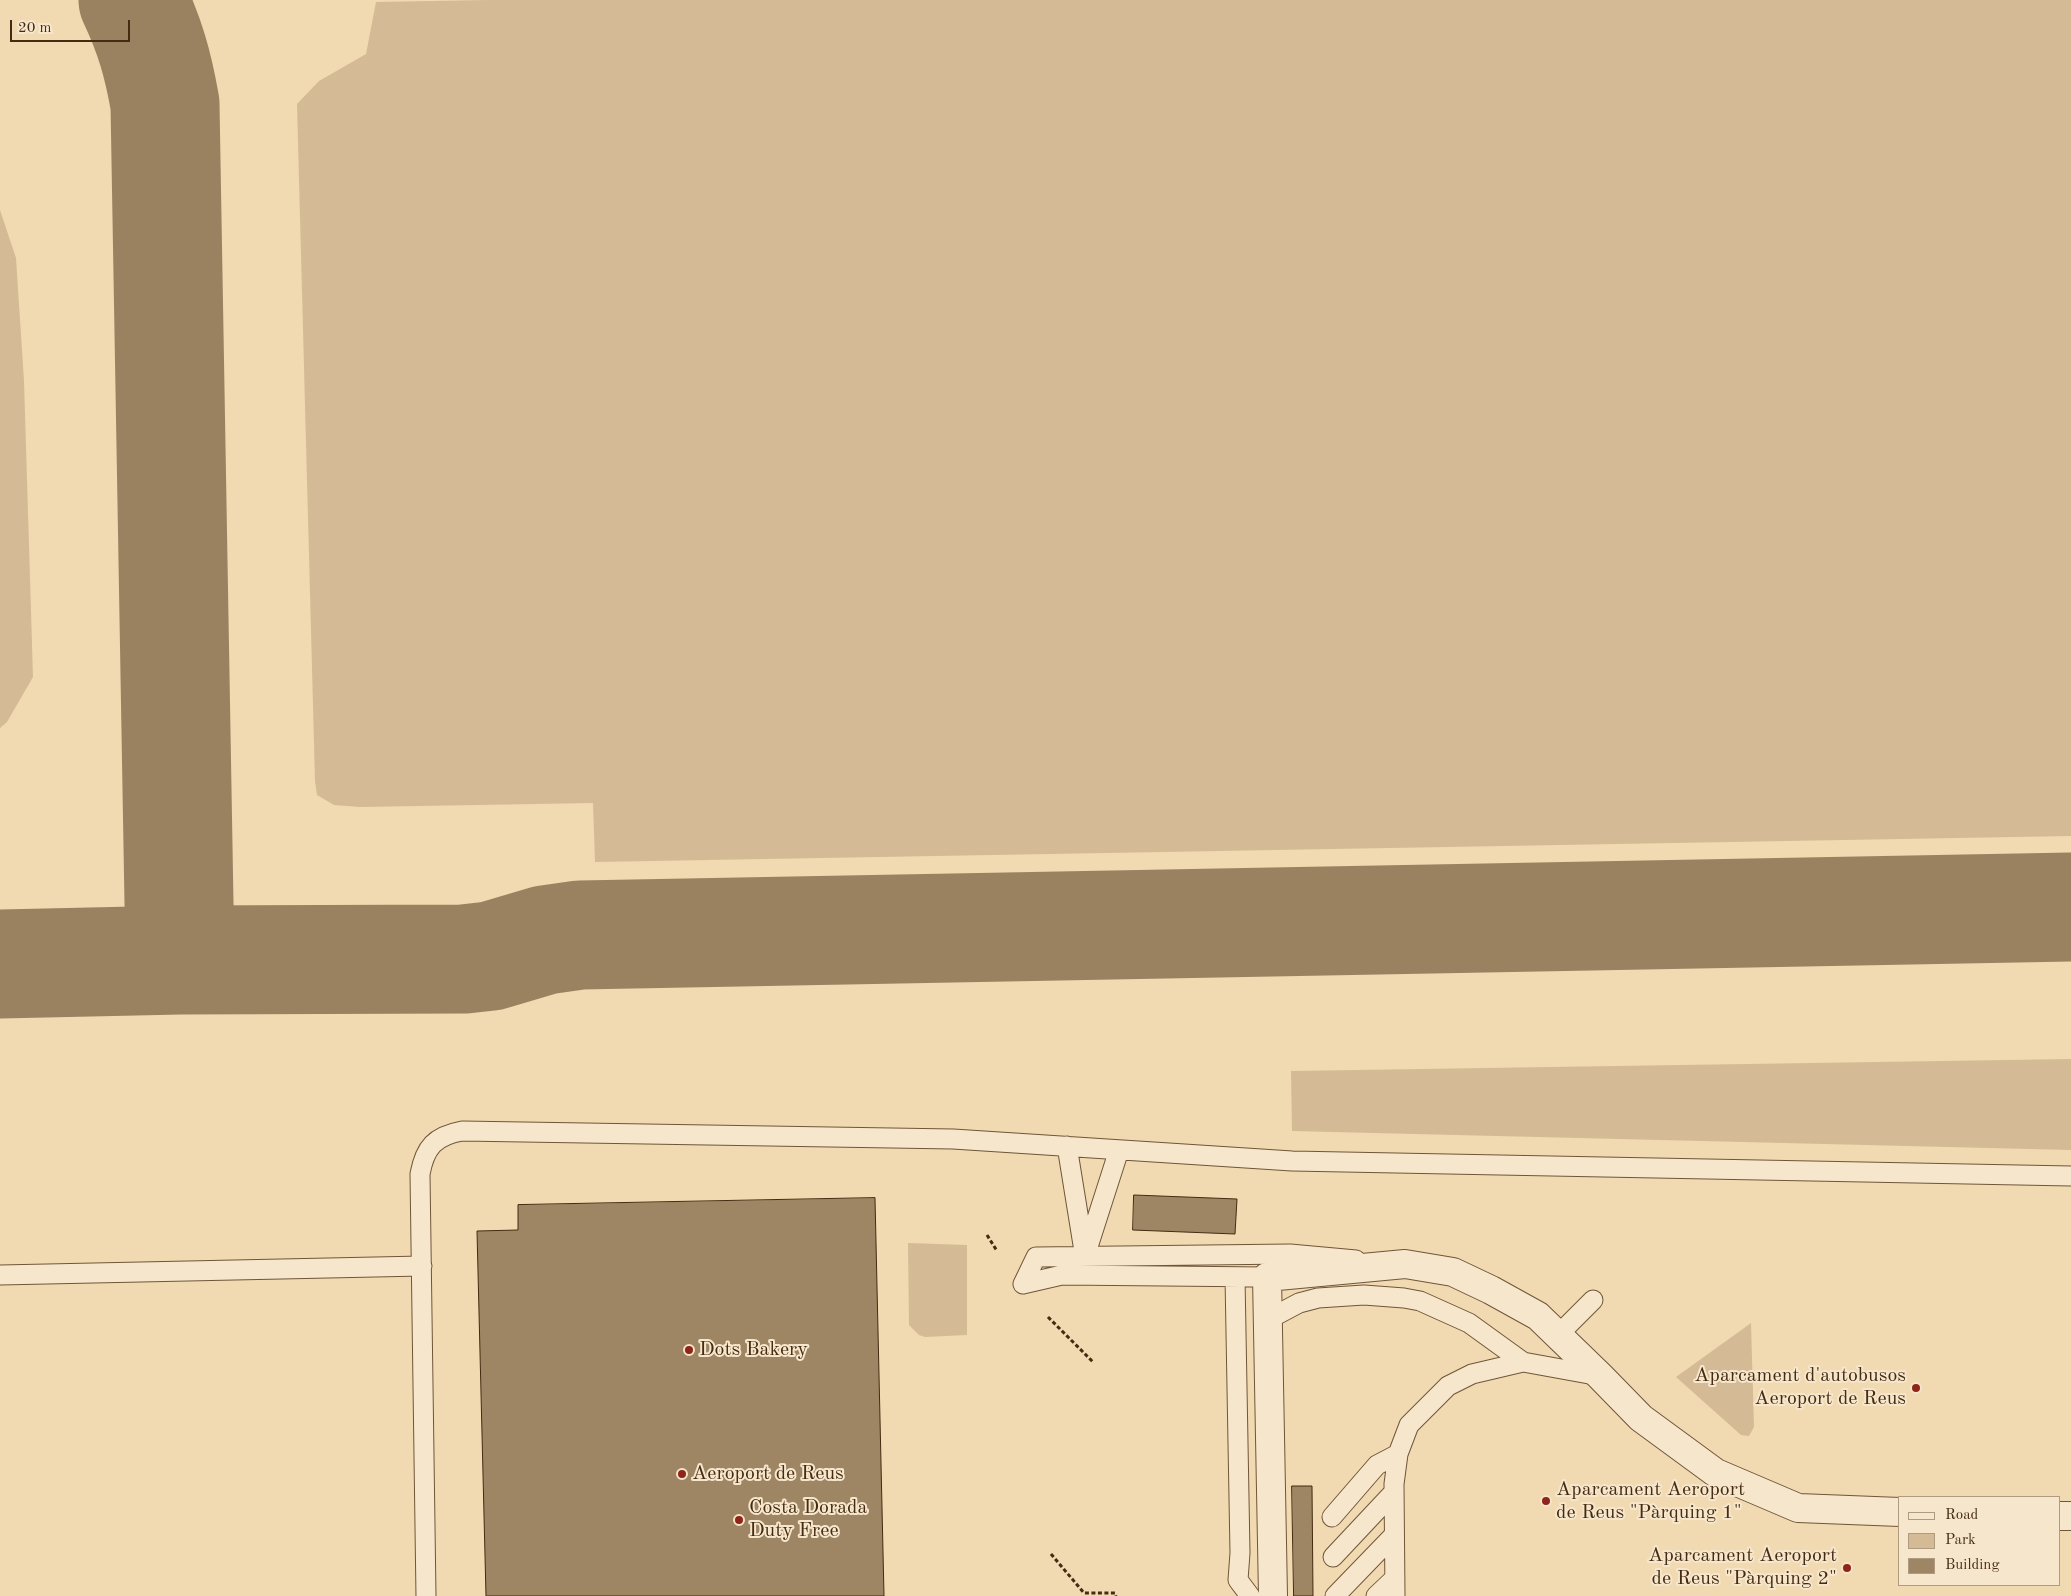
<!DOCTYPE html>
<html>
<head>
<meta charset="utf-8">
<style>
	body { margin:0 }
	#map { position:relative; width:2071px; height:1596px; overflow:hidden; background:#f1d9b1; font-family:"Old Standard TT",serif }
	canvas { display:block }
	.legend { position:absolute; left:1898px; top:1496px; width:162px; height:90px; box-sizing:border-box; background:#f6e6cc; border:1px solid #af9b81; margin:0; padding:6px 9px; list-style:none; font-size:15px; color:#442b11 }
	.legend li { display:flex; align-items:center; gap:10px; height:25px }
	.legend b { width:25px; border:1px solid #af9b81 }
	.scale { position:absolute; left:10px; top:20px; width:120px; height:22px; box-sizing:border-box; border:2px solid #442b11; border-top:0; padding-left:6px; font-size:15px; line-height:18px; white-space:nowrap; color:#442b11; -webkit-text-stroke:4px #f6e6cc; paint-order:stroke }
</style>
</head>
<body>
<div id="map">
<canvas width="2071" height="1596"></canvas>
<ul class="legend">
<li><b style="height:6px;background:#f6e6cc"></b>Road</li>
<li><b style="height:14px;background:#d4bb96"></b>Park</li>
<li><b style="height:14px;background:#9e8564"></b>Building</li>
</ul>
<div class="scale">20 m</div>
</div>
<script>
const ctx = document.querySelector('canvas').getContext('2d');
ctx.lineJoin = 'round';
function fill(path, color) {
  ctx.fillStyle = color;
  ctx.fill(path, 'evenodd');
}
function stroke(path, color, width, dash) {
  ctx.strokeStyle = color;
  ctx.lineWidth = width;
  ctx.lineCap = dash ? 'butt' : 'round';
  ctx.setLineDash(dash || []);
  ctx.stroke(path);
}
function write(font, color, halo, rows, align = 'center') {
  ctx.font = font + ' "Old Standard TT",serif';
  ctx.lineWidth = 4;
  ctx.setLineDash([]);
  ctx.textBaseline = 'middle';
  ctx.strokeStyle = halo;
  ctx.fillStyle = color;
  for (const [text, x, y, turn = 0] of rows) {
    ctx.save();
    ctx.translate(x, y);
    ctx.rotate((+turn || 0) * Math.PI / 180);
    ctx.textAlign = isNaN(turn) ? turn : align;
    if (halo) ctx.strokeText(text, 0, 0);
    ctx.fillText(text, 0, 0);
    ctx.restore();
  }
}
fill(new Path2D(`
	M488 0H2071V836L595 862 593 803 360 807 334 805 317 795 315 781 297 104 319 81 366 54 376 2Z
	M0 210 16 258 24 381 33 677 7 722 0 728Z
	M2071 1059V1150L1292 1131 1291 1071Z
	M908 1243 967 1245V1335L925 1337 919 1335 909 1325Z
	M1751 1323 1754 1427 1749 1436 1741 1435 1676 1377Z`), '#d4bb96');
stroke(new Path2D(`
	M133 0C150 36 158 64 165 104L180 960
	M0 964 180 960 464 959 491 956 545 940 580 935 2071 907`), '#9a8261', 109);
const building = new Path2D(`
	M1134 1195 1237 1199 1235 1234 1133 1230Z
	M875 1198 884 1596H486L477 1231 518 1230V1205Z
	M1292 1486H1312L1313 1596H1294Z`);
fill(building, '#9e8564');
stroke(building, '#442b11', 1);
const service = new Path2D(`
	M1067 1146 1084 1251
	M1085 1256 1119 1150
	M0 1275 422 1266
	M1235 1277 1240 1553 1238 1580 1250 1596
	M1023 1284 1036 1257 1290 1254 1356 1260
	M1023 1284 1062 1275 1267 1277
	M1267 1320 1299 1303 1318 1298 1364 1295 1404 1298 1420 1301 1469 1323 1523 1362
	M1558 1335 1593 1300
	M1332 1517 1377 1465 1398 1454
	M1333 1557 1394 1492
	M426 1596 420 1174C425 1147 435 1136 462 1131L953 1139 1292 1161 2071 1176
	M1335 1596 1394 1535
	M1376 1596 1395 1578
	M1395 1596 1394 1484 1398 1454 1409 1425 1448 1386 1472 1374 1523 1362 1600 1376`);
const minor = new Path2D(`
	M2060 1516H2071
	M1273 1596 1267 1277 1405 1264 1453 1272 1491 1290 1538 1316 1600 1376 1641 1418 1716 1473 1798 1508 1900 1512`);
stroke(service, '#6f5639', 21);
stroke(minor, '#6f5639', 30);
stroke(new Path2D(`
	M987 1235 997 1251
	M1048 1317 1094 1363
	M1051 1554 1084 1593H1115L1116 1596`), '#442b11', 3, [4, 2.5]);
stroke(service, '#f6e6cc', 19);
stroke(minor, '#f6e6cc', 28);
for (const [x, y, r, color] of [
	[689,1350,5,"#8f2418"],
	[1916,1388,5,"#8f2418"],
	[682,1474,5,"#8f2418"],
	[1546,1501,5,"#8f2418"],
	[739,1520,5,"#8f2418"],
	[1847,1568,5,"#8f2418"]
]) {
  const dot = new Path2D();
  dot.arc(x, y, r, 0, 2 * Math.PI);
  ctx.fillStyle = color;
  ctx.fill(dot);
  stroke(dot, '#f6e6cc', 2);
}
write('20px', '#442b11', '#f6e6cc', [
	["Dots Bakery",699,1350],
	["Aparcament d'autobusos",1906,1376,"right"],
	["Aeroport de Reus",1906,1399,"right"],
	["Aeroport de Reus",692,1474],
	["Aparcament Aeroport",1556,1490],
	["de Reus \"Pàrquing 1\"",1556,1513],
	["Costa Dorada",749,1508],
	["Duty Free",749,1531],
	["Aparcament Aeroport",1837,1556,"right"],
	["de Reus \"Pàrquing 2\"",1837,1579,"right"]
], 'left');
</script>
</body>
</html>
